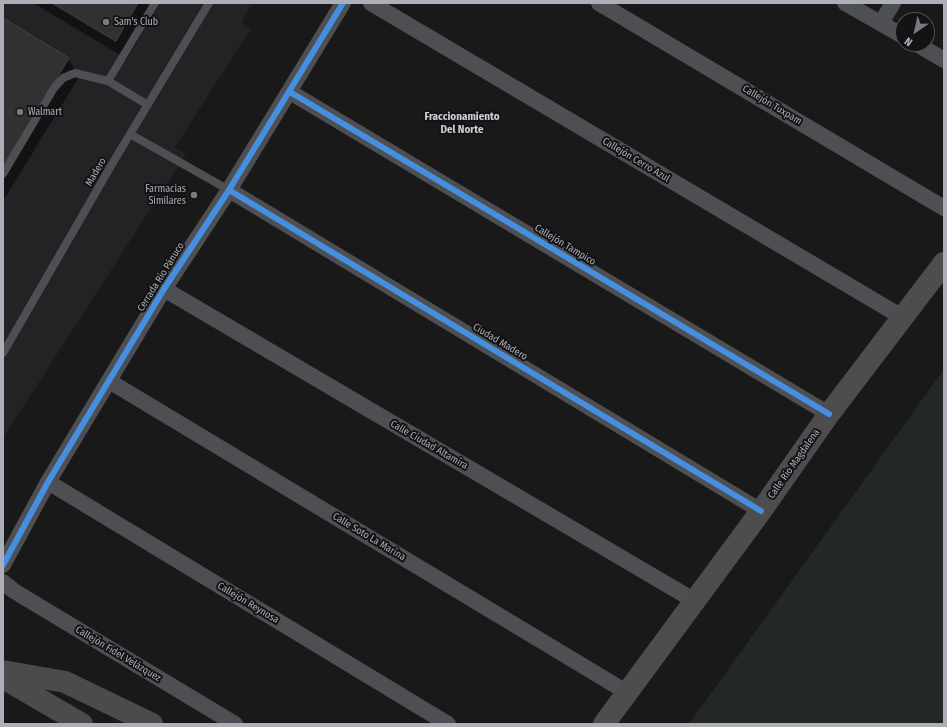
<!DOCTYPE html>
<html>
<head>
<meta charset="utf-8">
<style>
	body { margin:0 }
	#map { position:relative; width:947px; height:727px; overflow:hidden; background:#191919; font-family:"Fira Sans Condensed",sans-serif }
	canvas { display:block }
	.frame { position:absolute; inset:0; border:4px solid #acaeb8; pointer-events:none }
	.north { position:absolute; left:895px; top:12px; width:40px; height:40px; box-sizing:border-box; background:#131315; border:1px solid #505156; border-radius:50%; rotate:214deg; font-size:11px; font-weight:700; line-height:16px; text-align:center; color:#acaeb8 }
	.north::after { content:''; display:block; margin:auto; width:14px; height:18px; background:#797a80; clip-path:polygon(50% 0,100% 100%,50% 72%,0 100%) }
</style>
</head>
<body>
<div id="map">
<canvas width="947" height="727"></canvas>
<div class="frame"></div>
<div class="north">N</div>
</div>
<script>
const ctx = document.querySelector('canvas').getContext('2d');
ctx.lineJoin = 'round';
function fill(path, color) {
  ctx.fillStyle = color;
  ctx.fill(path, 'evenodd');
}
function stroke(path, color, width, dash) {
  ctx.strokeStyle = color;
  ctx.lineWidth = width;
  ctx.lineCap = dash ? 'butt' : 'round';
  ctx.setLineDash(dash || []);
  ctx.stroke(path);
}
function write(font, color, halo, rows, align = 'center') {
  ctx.font = font + ' "Fira Sans Condensed",sans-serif';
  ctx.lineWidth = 4;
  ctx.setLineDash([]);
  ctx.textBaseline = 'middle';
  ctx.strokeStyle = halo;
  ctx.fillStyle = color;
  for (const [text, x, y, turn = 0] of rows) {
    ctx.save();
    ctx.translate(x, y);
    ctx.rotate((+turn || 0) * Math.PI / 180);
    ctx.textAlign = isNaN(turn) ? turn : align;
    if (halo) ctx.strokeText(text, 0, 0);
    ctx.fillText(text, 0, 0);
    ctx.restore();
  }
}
fill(new Path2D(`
	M3 3H253L242 22 251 29 175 147 186 154 3 438Z`), '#232325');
fill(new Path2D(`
	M944 369V724H689Z`), '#222823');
fill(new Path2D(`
	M33 3H160L127 59Z
	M3 19 68 58 79 77 3 201Z`), '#0007');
const building = new Path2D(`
	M52 3H138L116 41Z
	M3 18 69 58 3 166Z`);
fill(building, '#313132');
stroke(building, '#424245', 1);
stroke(new Path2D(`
	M108 81 155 3
	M130 134 229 190
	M3 174 54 88 63 78 75 73 108 81 148 105
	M3 353 115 159 209 3`), '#4e4f52', 8);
stroke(new Path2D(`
	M371 3 902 317
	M599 3 944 208
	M845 3 903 36
	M881 23 893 3
	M917 44 944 60
	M290 92 829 414
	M229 190 761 511
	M164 289 695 601
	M109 381 628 693
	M48 482 448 724
	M3 565 48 482 164 289 229 190 343 3
	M3 582 14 591 235 724`), '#4e4f52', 16);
stroke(new Path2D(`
	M604 724 761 511 829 414 944 263`), '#4d4d4f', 22);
stroke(new Path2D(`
	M3 671 65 682 152 724
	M3 678 82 724`), '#4b4b4e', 22);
stroke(new Path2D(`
	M290 92 829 414
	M229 190 761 511
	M3 565 48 482 164 289 229 190 343 3`), '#468fdf', 6);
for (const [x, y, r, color] of [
	[106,22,4,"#797a80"],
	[20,112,4,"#797a80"],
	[194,195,4,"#797a80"]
]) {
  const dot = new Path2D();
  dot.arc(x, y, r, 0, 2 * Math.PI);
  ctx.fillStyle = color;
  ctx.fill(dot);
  stroke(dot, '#131315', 1.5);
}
write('10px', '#acaeb8', '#131315', [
	["Sam's Club",114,22],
	["Walmart",28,112],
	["Farmacias",186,189,"right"],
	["Similares",186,201,"right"]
], 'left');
write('10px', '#acaeb8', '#131315', [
	["Callejón Tuxpam",772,105,31],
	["Callejón Cerro Azul",636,160,31],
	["Madero",96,172,-60],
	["Callejón Tampico",565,245,31],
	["Cerrada Río Pánuco",161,277,-58],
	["Ciudad Madero",500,342,31],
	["Calle Ciudad Altamira",429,445,30],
	["Calle Río Magdalena",794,464,-55],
	["Calle Soto La Marina",369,537,31],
	["Callejón Reynosa",248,603,31],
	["Callejón Fidel Velázquez",118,654,31]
]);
write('bold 11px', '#ccced5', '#131315', [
	["Fraccionamiento",462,117],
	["Del Norte",462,130]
]);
</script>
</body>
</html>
